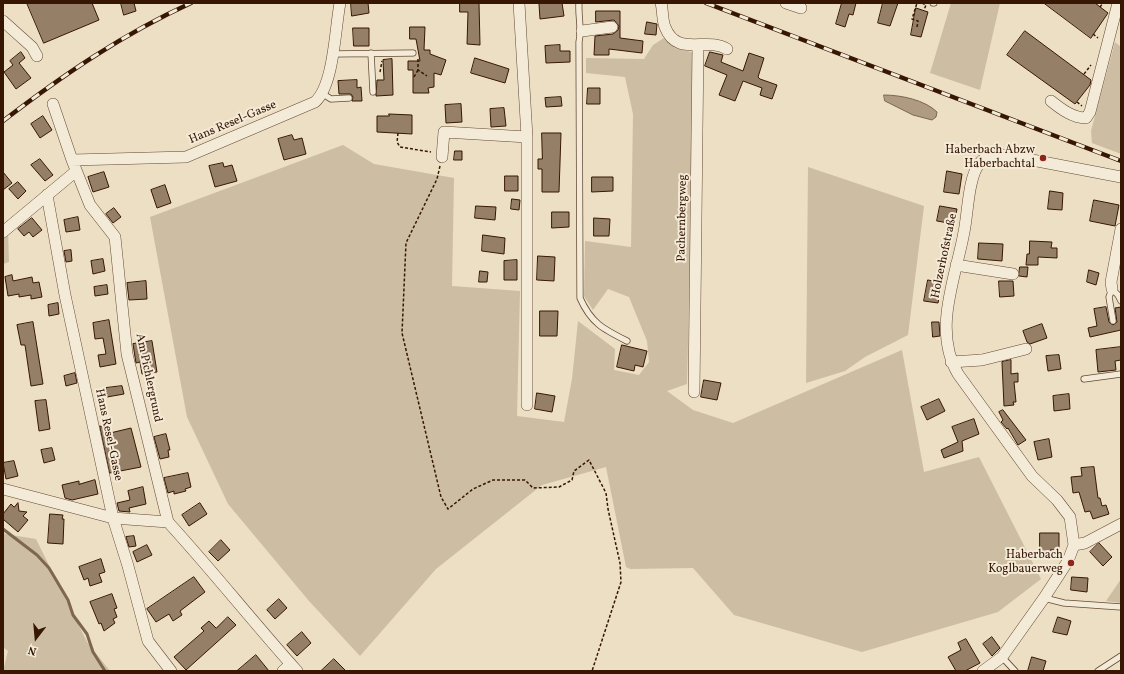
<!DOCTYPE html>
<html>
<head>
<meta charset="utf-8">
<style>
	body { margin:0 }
	#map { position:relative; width:1124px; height:674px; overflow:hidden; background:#ecdfc3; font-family:Vollkorn,serif }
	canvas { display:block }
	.frame { position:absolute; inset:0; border:4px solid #371704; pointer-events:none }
	.north { position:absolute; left:16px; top:618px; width:40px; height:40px; -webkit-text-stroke:3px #f3ead8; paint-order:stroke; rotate:196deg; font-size:11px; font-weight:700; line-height:16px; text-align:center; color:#371704 }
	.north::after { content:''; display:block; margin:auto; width:14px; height:18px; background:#371704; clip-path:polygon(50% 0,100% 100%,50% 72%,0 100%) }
</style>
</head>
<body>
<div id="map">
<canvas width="1124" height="674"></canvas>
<div class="frame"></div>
<div class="north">N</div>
</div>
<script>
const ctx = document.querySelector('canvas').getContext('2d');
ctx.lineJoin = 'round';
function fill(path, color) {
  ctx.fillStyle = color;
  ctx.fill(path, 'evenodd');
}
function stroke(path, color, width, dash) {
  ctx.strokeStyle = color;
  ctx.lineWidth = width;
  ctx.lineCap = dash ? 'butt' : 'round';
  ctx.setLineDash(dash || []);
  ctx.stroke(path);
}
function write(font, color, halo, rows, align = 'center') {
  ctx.font = font + ' Vollkorn,serif';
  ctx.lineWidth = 4;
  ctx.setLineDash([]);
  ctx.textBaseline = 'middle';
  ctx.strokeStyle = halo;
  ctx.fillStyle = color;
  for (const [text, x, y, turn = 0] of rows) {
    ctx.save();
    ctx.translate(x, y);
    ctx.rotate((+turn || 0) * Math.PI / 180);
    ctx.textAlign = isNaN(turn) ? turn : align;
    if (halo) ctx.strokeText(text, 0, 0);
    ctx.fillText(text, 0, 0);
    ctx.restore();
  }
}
fill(new Path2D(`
	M951 3H1000L980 90 930 73Z
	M664 38 675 48 695 53 687 384 667 391 693 410 733 423 902 350 924 472 979 457 1041 579 998 612 862 652 734 615 693 568 630 569 626 567 606 467 542 485 436 569 360 656 309 601 228 504 187 417 150 217 343 145 374 164 454 178 452 286 520 291 517 416 564 422 572 379 578 321 615 349 614 370 639 375 649 362 647 341 629 297 608 289 593 310 584 296 585 241 631 247 633 114 625 77 586 73V58L644 59 653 45Z
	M1115 42 1121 47V154L1092 143 1091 131Z
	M808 167 924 206 908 335 865 357 845 371 806 383Z
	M8 231 9 262 3 264V235Z
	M3 532 5 534 36 539 87 642 110 671H3L8 651 3 647Z
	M1121 579V603L1106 601Z`), '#cdbda3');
const water = new Path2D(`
	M884 95C901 95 925 100 937 112L936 117 932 120 913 115 885 101Z`);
fill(water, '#ae9b82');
stroke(water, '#7e6650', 1);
stroke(new Path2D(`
	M3 529 37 555 49 568 68 600 73 615 87 634 93 652 105 671`), '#7e6650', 3);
const building = new Path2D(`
	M27 3H92L99 20 44 43Z
	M121 3H134L136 11 124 15Z
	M351 3H368L369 13 352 16Z
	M460 3H479L480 45 467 44 468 12H460Z
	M562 3 564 16 540 19 539 4Z
	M842 3H856L853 15 849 14 845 27 836 24Z
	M883 3H898L890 26 878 23Z
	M1044 3H1095L1108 13 1091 38Z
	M916 8 928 12 921 37 911 35Z
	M596 11H620V38L643 41 642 53 609 49V55H594L595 36 613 34 618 30 619 26 614 20 596 22Z
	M647 22 657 24 656 35 645 34Z
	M410 27H425L424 50H430V54L446 60 441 75 434 73V87L428 88 429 93H413V70H408V61H420L416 39H410Z
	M353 28H369V46H354Z
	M1025 31 1091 80 1090 85 1075 104 1007 55Z
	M560 45V51H570V62L546 63 545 46Z
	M21 52 25 58 19 63 31 78 16 89 4 72 13 65 10 61Z
	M710 52 723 55 721 62 743 71 749 53 764 58 758 77 760 79 777 85 772 99 760 95 762 88 743 81 735 101 719 95 727 75 705 66Z
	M475 58 509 69 505 83 471 73Z
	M392 59 393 95 376 96 377 80H384L383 60Z
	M357 80V88L361 87 362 101H352L353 97 351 94H339L338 81Z
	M588 88H600V104H587Z
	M561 97 562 106 546 107 545 98Z
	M461 104 462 122 446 123 445 105Z
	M504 108 506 126 491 127 490 109Z
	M389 114 412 115V134L377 132V116H389Z
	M43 116 52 130 40 138 31 124Z
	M542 133H561L559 192H542V169H538V159H542Z
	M292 135 294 140 302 138 306 154 284 160 278 139Z
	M455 151H462V160H454Z
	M40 159 53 175 45 181 31 165Z
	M223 163 224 167 232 165 237 181 215 187 209 166Z
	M947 171 962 174 959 194 944 192Z
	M3 172 12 183 3 190Z
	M104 172 109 187 93 192 88 177Z
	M505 176H518V191H505Z
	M592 177H613V191L592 192Z
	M18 182 26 191 18 199 9 189Z
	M165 185 171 203 157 208 151 190Z
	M1050 191 1063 193 1062 210 1048 209Z
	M512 199 520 200 519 210 511 209Z
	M1094 200 1119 205 1115 226 1090 221Z
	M476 206 496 207 495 220 475 218Z
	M940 206 957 209 954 224 937 221Z
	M114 208 121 217 113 223 106 214Z
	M552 212H569V227L552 228Z
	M78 217 80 230 66 232 64 220Z
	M32 218 42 230 33 237 29 232 24 236 18 229Z
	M594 218 610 219 609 236H594Z
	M483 235 505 238 504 254 482 251Z
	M1030 241 1052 242 1051 248H1057V258L1038 257V265H1026L1027 254H1029Z
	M979 243 1003 244 1002 261 978 259Z
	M71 250 72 261 66 262 64 251Z
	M538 256 555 257 554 281 537 280Z
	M103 259 105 271 93 274 91 261Z
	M517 260V280H504V261Z
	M1020 267H1028L1027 277 1019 276Z
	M1089 270 1099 273 1096 285 1087 282Z
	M480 271 488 272 487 282H479Z
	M12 275 13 281 32 277 33 283 39 282 42 297 31 299V295L19 297V294L8 296 5 277Z
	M928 280 942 283 938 303 924 301Z
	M146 281 147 299 129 300 127 283Z
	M999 281H1013L1014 296 1000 297Z
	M107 285 108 294 95 296 94 287Z
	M58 303 59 314 49 316 48 305Z
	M1106 307 1109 322 1113 325 1117 322 1115 308 1121 307V330L1090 337 1088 328 1097 326 1094 309Z
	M540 311H558L557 336H540Z
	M109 320 116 364 100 367 98 355 106 354 103 338 95 339 93 323Z
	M33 322 43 384 31 386 25 345H21L17 325Z
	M932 322H939L940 336 933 337Z
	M1042 324 1047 338 1030 344 1027 342 1023 331Z
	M152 341 157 372 142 374 140 362 136 363 133 344Z
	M622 345 647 351 643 367 635 365 634 371 617 367Z
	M1121 347V360L1115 361 1116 370 1098 372 1096 350Z
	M1059 355 1061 369 1048 371 1046 356Z
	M1011 360V374L1018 373V382H1014L1016 402H1013L1014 405 1004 406 1002 362Z
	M75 373 77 383 66 386 64 376Z
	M704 380 721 383 717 400 701 397Z
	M122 386 124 394 107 397 106 388Z
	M537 393 555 396 552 412 535 409Z
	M1069 394 1070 409 1054 411 1053 396Z
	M939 399 945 411 927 420 921 407Z
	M46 400 50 429 39 431 35 401Z
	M1003 410 1026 440 1018 445 1008 428 1007 429 1001 422 1003 420 999 412Z
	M974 419 979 434 962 441 963 451 944 458 941 450 958 442 952 427Z
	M100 426 106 429V434L131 428 141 467 110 473Z
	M166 434 170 450H168L169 457 160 459 154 437Z
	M1049 439 1052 457 1038 460 1034 442Z
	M52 448 55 460 44 463 41 450Z
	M14 461 18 476 6 479 3 463Z
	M1094 467 1098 498H1100L1102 506 1106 505 1109 514 1093 519 1090 511 1085 512 1079 492 1073 493 1071 477 1082 476 1081 468Z
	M188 473 191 487 185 489 186 491 174 494V491L168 493 164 478Z
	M95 480 98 494 72 500 65 498 62 485 79 481V484Z
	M143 487 146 504 129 508 130 512 119 511 117 503 130 500 128 491Z
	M18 503 19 511 27 512 23 516 28 520 18 532 3 519V514L11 504 14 507Z
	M200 503 207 514 189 526 182 515Z
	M50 514 63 515 62 519H64L63 544 48 543Z
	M1040 533H1059V550H1050V557H1040Z
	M134 536 136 546 129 547 126 537Z
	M221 540 230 550 218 561 209 552Z
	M1099 543 1112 557 1103 566 1090 552Z
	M147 545 152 555 137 562 133 552Z
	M101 559 105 572 99 574 102 582 90 586 88 578 84 580 79 567Z
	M194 577 205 592 180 611 182 615 173 621 169 614 156 622 147 609Z
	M1072 577 1088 578 1087 592 1071 590Z
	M112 594 117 608 114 609 117 617 113 619 115 623 104 631 101 623 99 624 90 602Z
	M279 599 287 608 275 619 267 610Z
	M228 617 236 625 186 670 174 657 204 631 201 628 209 621 216 628Z
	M1058 617 1071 621 1067 635 1053 632Z
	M302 632 311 643 297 656 287 645Z
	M992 637 1000 648 992 656 983 644Z
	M966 639 980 663 965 671H956L948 657 961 650 958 643Z
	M256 655 269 671H237Z
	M1032 657 1046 661 1043 671H1028Z
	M334 659 346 671H321Z`);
fill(building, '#957f67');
stroke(building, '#371704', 1);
const service = new Path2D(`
	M579 3C578 17 582 29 579 42L580 298C591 323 603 329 627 341
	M933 3H934
	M371 53 373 92
	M332 54 413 53
	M323 94 331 99 349 98
	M1113 321 1109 297 1112 289 1118 295 1121 301
	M1084 379 1121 374
	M1044 598 1064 603 1121 607
	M1002 657 1015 671
	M1098 671 1121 656`);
const minor = new Path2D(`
	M519 3 527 137V405
	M661 3C663 10 662 20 665 27 677 58 706 36 727 49
	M786 3 801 8
	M3 21 32 47 37 56
	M582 31 612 27
	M1051 101C1061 109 1073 118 1086 118L1090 112 1118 3
	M53 104 72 160
	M442 157 444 132 527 137
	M47 195 65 295 113 518 128 566 148 641 171 671
	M3 232 75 172
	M956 265 1013 274
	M1112 289 1111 282 1121 229
	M951 362 982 360 1026 349
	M694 392 698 45
	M3 489 113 518 168 522C212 570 253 622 297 671
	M168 522 127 354 115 237 90 205 72 160 186 157 315 102C334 85 335 29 340 3
	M1074 545 1085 543 1121 524
	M283 671 291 664
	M983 671 1002 657 1044 598 1068 561 1074 545 1070 517 1057 500 1032 476 958 374C932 330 956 277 964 232 968 213 968 179 979 164 981 161 985 158 988 156L1006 155 1121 177`);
stroke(service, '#644934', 7);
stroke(minor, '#644934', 12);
stroke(new Path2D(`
	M922 3 926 5 924 10
	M1100 7 1103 3
	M917 27 918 21 912 19 917 3
	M1093 34 1098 38
	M418 59V70L427 76
	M380 72 382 61
	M1084 74 1091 65
	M414 77 418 70
	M1077 102 1082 106
	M398 133 397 142 400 147 431 152
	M440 166 437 179 406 243 402 333 441 497 448 509 473 489 493 480H525L533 488 559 487 572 480 574 471 589 460 606 493 608 509 620 563 621 582 592 671`), '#371704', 1.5, [3, 2]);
stroke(service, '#f3ead8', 5.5);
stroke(minor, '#f3ead8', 11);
const rail = new Path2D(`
	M706 3 1121 161
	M3 121C63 75 123 34 191 3`);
stroke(rail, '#371704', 4.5);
stroke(rail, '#f3ead8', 3, [9]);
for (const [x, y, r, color] of [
	[1043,158,4,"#8f2418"],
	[1071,563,4,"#8f2418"]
]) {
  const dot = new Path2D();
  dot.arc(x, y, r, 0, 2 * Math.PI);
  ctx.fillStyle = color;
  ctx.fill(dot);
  stroke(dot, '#f3ead8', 1.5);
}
write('12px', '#371704', '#f3ead8', [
	["Hans Resel-Gasse",233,123,-23],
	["Pachernbergweg",683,218,-89],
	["Holzerhofstraße",945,256,-78],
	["Am Pichlergrund",148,378,78],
	["Hans Resel-Gasse",108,435,78]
]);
write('12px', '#371704', '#f3ead8', [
	["Haberbach Abzw",1035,151],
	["Haberbachtal",1035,165],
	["Haberbach",1063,556],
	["Koglbauerweg",1063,570]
], 'right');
</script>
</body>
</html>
